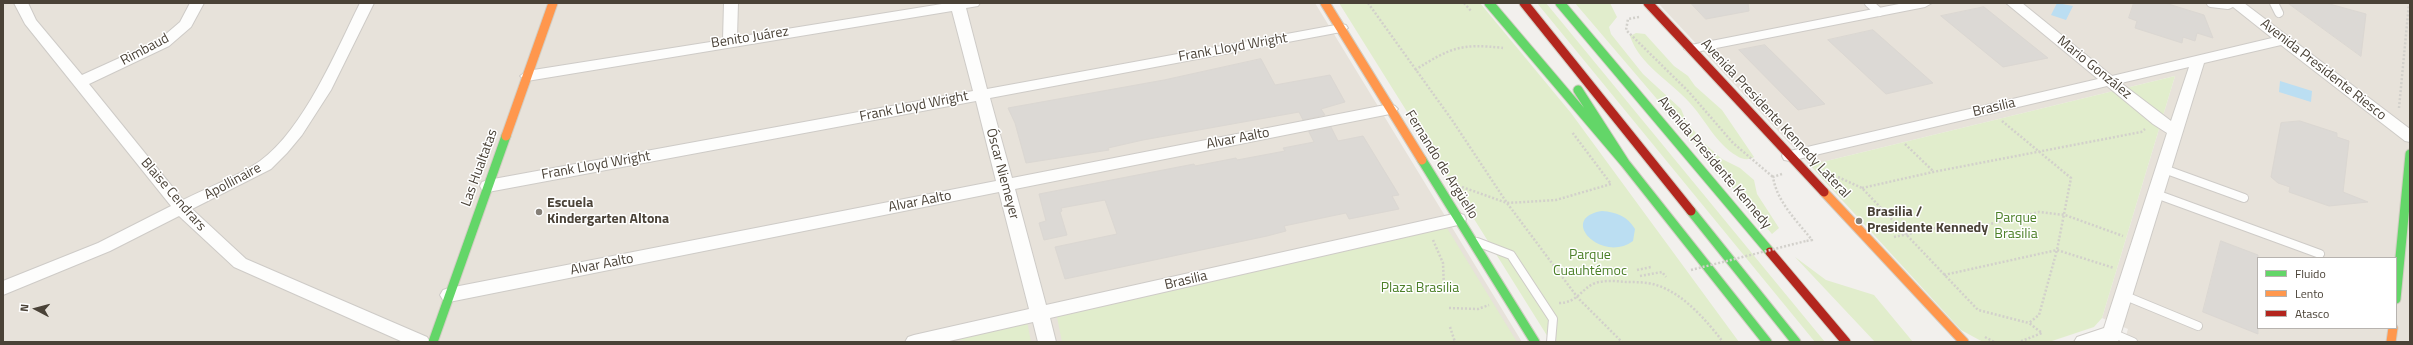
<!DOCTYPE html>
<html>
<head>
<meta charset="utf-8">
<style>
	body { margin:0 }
	#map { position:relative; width:2413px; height:345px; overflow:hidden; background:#f2f0ed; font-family:"Titillium Web",sans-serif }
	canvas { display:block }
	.frame { position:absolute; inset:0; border:4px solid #4a4237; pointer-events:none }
	.legend { position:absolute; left:2257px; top:257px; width:140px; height:72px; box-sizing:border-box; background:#fff; border:1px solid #b7b3af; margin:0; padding:5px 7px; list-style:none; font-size:12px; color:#4a4237 }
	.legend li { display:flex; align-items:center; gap:8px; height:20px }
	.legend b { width:20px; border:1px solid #b7b3af }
	.north { position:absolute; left:16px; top:289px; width:40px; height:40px; -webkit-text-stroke:3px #fff; paint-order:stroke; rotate:276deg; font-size:11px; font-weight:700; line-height:16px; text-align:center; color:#4a4237 }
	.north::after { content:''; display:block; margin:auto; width:14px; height:18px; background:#4a4237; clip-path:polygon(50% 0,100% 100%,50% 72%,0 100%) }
</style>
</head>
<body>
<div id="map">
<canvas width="2413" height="345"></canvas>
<div class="frame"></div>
<ul class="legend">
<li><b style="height:5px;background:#63d668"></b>Fluido</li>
<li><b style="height:5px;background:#ff974d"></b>Lento</li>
<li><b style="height:5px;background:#b3261e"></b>Atasco</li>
</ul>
<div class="north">N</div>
</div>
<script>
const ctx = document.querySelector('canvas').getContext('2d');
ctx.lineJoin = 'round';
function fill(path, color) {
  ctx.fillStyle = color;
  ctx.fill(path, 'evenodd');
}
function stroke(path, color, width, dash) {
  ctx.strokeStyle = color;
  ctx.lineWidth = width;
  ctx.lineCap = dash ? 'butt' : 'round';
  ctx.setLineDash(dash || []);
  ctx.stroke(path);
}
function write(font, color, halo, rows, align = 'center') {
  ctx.font = font + ' "Titillium Web",sans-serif';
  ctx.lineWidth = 3;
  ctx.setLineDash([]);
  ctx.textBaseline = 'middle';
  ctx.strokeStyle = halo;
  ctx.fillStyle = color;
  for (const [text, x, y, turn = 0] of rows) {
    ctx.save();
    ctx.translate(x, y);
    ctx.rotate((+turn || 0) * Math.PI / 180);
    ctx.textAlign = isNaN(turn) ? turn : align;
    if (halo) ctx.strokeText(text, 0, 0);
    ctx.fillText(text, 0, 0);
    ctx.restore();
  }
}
fill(new Path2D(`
	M3 3H1315L1522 342H3Z
	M1658 3H2410V342H2124L2128 329 2102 318 2175 76 1810 165ZM2258 258H2396V328H2258Z`), '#e7e2da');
fill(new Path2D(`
	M1339 3H1480L1571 113 1739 342H1551Z
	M1537 3H1546L1825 342H1815Z
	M1575 3H1610L1617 17 1609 27 1611 34 1643 74 1681 109 1686 121 1705 144 1722 159 1740 168 1754 180 1757 194 1779 228 1772 234Z
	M1636 33 1645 34 1674 66 1688 76 1695 86 1722 110 1754 157C1749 160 1743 160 1737 156 1715 143 1706 120 1689 102 1670 81 1639 64 1630 36Z
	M2175 76 2102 318 2094 327 2049 342H1983L1961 330 1810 165Z
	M1447 228 1517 342H1062L1057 317Z
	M1795 257 1826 280 1874 295 1913 342H1875Z
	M1027 321 1031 342H971L954 339Z`), '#e1edcc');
fill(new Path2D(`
	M2057 3 2073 6 2066 20 2051 15Z
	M2280 81 2312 91 2311 102 2279 92Z
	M1602 211C1616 212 1627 216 1635 229L1633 241C1602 264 1557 218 1602 211Z`), '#bbdef2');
const building = new Path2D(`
	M1691 3H1748L1749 11 1706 19Z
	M2134 3H2165L2204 15 2213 38 2197 33 2195 41 2183 37 2182 43 2135 28 2137 21 2129 18Z
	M2288 3H2326L2366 14 2361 56Z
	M1984 7 2048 58 2003 67 1941 16Z
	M1873 30 1933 83 1886 94 1828 40Z
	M1765 45 1825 104 1798 110 1739 50Z
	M1261 59 1275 85 1330 75 1345 102 1321 109 1325 115 1303 120 1299 112 1143 140 1108 148 1109 150 1026 163 1015 123 1008 108 1164 80Z
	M2300 121 2337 133V137L2349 141 2343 192 2368 202 2329 206 2289 192 2290 187 2278 183 2271 177 2281 123Z
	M1331 127 1338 141 1363 136 1399 195 1392 196 1399 209 1349 219 1346 213 1284 226 1286 231 1267 236 1065 279 1055 247 1117 234 1105 200 1061 208 1062 211 1060 212 1067 235 1044 240 1039 223 1046 221 1039 194 1194 164 1195 166 1236 158 1237 160 1285 151 1283 148 1314 142 1309 132Z
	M2221 241 2258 255V334L2203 312Z`);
fill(building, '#dcd9d5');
stroke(building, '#dbd7d2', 1);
const lane = new Path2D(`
	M1869 3 1879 12
	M2211 3 2228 5 2232 3
	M2274 3 2279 13
	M2164 169 2244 198
	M2156 194 2320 254
	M1477 242 1511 255 1553 319 1551 342
	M2123 295 2198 326
	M2112 333 2133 342`);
const street = new Path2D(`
	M14 3H28L36 20 82 75 159 40 180 22 190 3H204L191 27 169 46 89 84 183 200C206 188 239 176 260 161 304 129 336 51 360 3H374L331 90 302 135 287 153 271 169 192 209 246 259 427 337 430 342H403L234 267 179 216 110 251 3 295V281L98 243 171 206 25 24Z
	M724 3H738L737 37 948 3H980L978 6 966 8 987 89 1341 24 1346 25 1348 28 1341 32 990 98 1012 178 1390 104 1395 106 1398 109 1395 112 1390 114 1015 189 1046 305 1458 213 1464 215 1466 219 1464 223 1458 225 1050 318 1056 342H1038L1033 322 945 342H905L908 337 914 335 1029 309 999 192 449 302 443 300 440 295 443 290 449 288 996 181 976 101 488 192 482 190 480 186 482 182 488 180 973 91 952 11 527 81 520 76 527 71 723 40Z
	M1904 3H1932L1925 7 1691 53 1684 49 1691 45Z
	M2006 3H2022L2112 76 2272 38 2228 3H2244L2410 129V142L2405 141 2281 45 2204 63 2118 342H2074L2077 337 2104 328 2167 133 2153 124 2107 86 1790 161 1784 160 1782 156 1784 152 1790 151 2098 79ZM2189 67 2171 121 2121 83Z`);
const fast = new Path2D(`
	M1489 3 1625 163 1767 342
	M1560 3 1770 252
	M1578 90 1625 163
	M1422 160 1535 342
	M1691 211 1796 342
	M2396 299 2410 154
	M433 342 506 136`);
const slow = new Path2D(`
	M1325 3 1422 160
	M506 136 553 3
	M1824 192 1964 342
	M2391 342 2393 328`);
const jam = new Path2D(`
	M1524 3 1691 211
	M1648 3 1824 192
	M1770 252 1846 342`);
stroke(lane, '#cecbc7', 10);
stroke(street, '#cecbc7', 2);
stroke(fast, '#d2cdc3', 11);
stroke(slow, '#d2cdc3', 11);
stroke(jam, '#d2cdc3', 11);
stroke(new Path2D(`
	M1368 3 1452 120 1507 203 1578 298 1622 342
	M1464 3 1472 12
	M1639 17 1628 19 1626 30 1689 92 1733 143 1773 177
	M1415 70C1450 48 1461 43 1503 48
	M2399 108 2409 3
	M2002 121 2071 178 2057 250 2039 315 2029 323 2042 333 2019 342
	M1905 144 1933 171
	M1782 174 1773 177C1777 202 1797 221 1812 240L1806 241
	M1838 177 1862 188 1978 310 2029 323
	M1462 187 1507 203 1556 200 1611 184 1572 132
	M1862 188 1933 172 2141 132 2145 129
	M1894 237 1936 228 1953 233 2039 212 2065 215 2123 236
	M1433 240 1443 263 1444 287
	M1637 270 1651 267
	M1944 275 2057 250 2114 268
	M1640 276 1662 272 1666 277
	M1559 303C1577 303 1581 289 1595 283 1605 280 1616 281 1626 282 1636 282 1647 282 1656 285 1683 293 1707 321 1723 342
	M1449 308 1478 309 1489 305
	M1450 327 1455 342
	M1985 337 1994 342`), '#d2d0cb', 2.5, [2, 2]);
stroke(lane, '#fdfdfc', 8);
fill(street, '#fdfdfc');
stroke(fast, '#63d668', 9);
stroke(slow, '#ff974d', 9);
stroke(jam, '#b3261e', 9);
stroke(new Path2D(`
	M1691 270 1806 241`), '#d2d0cb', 2.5, [2, 2]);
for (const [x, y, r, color] of [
	[539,212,4,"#857f77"],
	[1859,221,4,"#857f77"]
]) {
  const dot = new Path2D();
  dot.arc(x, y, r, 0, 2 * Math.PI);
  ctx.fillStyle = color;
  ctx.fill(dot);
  stroke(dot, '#fff', 1.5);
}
write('14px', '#4a4237', '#fff', [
	["Benito Juárez",750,38,-9],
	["Frank Lloyd Wright",1233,48,-10],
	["Rimbaud",145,50,-28],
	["Mario González",2094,68,39],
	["Avenida Presidente Riesco",2323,70,38],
	["Frank Lloyd Wright",914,107,-11],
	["Brasilia",1994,108,-13],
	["Avenida Presidente Kennedy Lateral",1775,119,47],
	["Alvar Aalto",1238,139,-11],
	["Avenida Presidente Kennedy",1714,163,50],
	["Fernando de Argüello",1441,165,58],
	["Frank Lloyd Wright",596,166,-10],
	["Las Hualtatas",480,168,-70],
	["Óscar Niemeyer",1002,174,75],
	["Apollinaire",233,182,-28],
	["Blaise Cendrars",173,195,49],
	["Alvar Aalto",920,202,-11],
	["Alvar Aalto",602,265,-11],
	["Brasilia",1186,281,-13]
]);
write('bold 14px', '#4a4237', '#fff', [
	["Escuela",547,204],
	["Kindergarten Altona",547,220],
	["Brasilia /",1867,213],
	["Presidente Kennedy",1867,229]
], 'left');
write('14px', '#4b7f27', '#fff', [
	["Parque",2016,219],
	["Brasilia",2016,235],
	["Parque",1590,256],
	["Cuauhtémoc",1590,272],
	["Plaza Brasilia",1420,289]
]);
</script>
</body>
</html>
